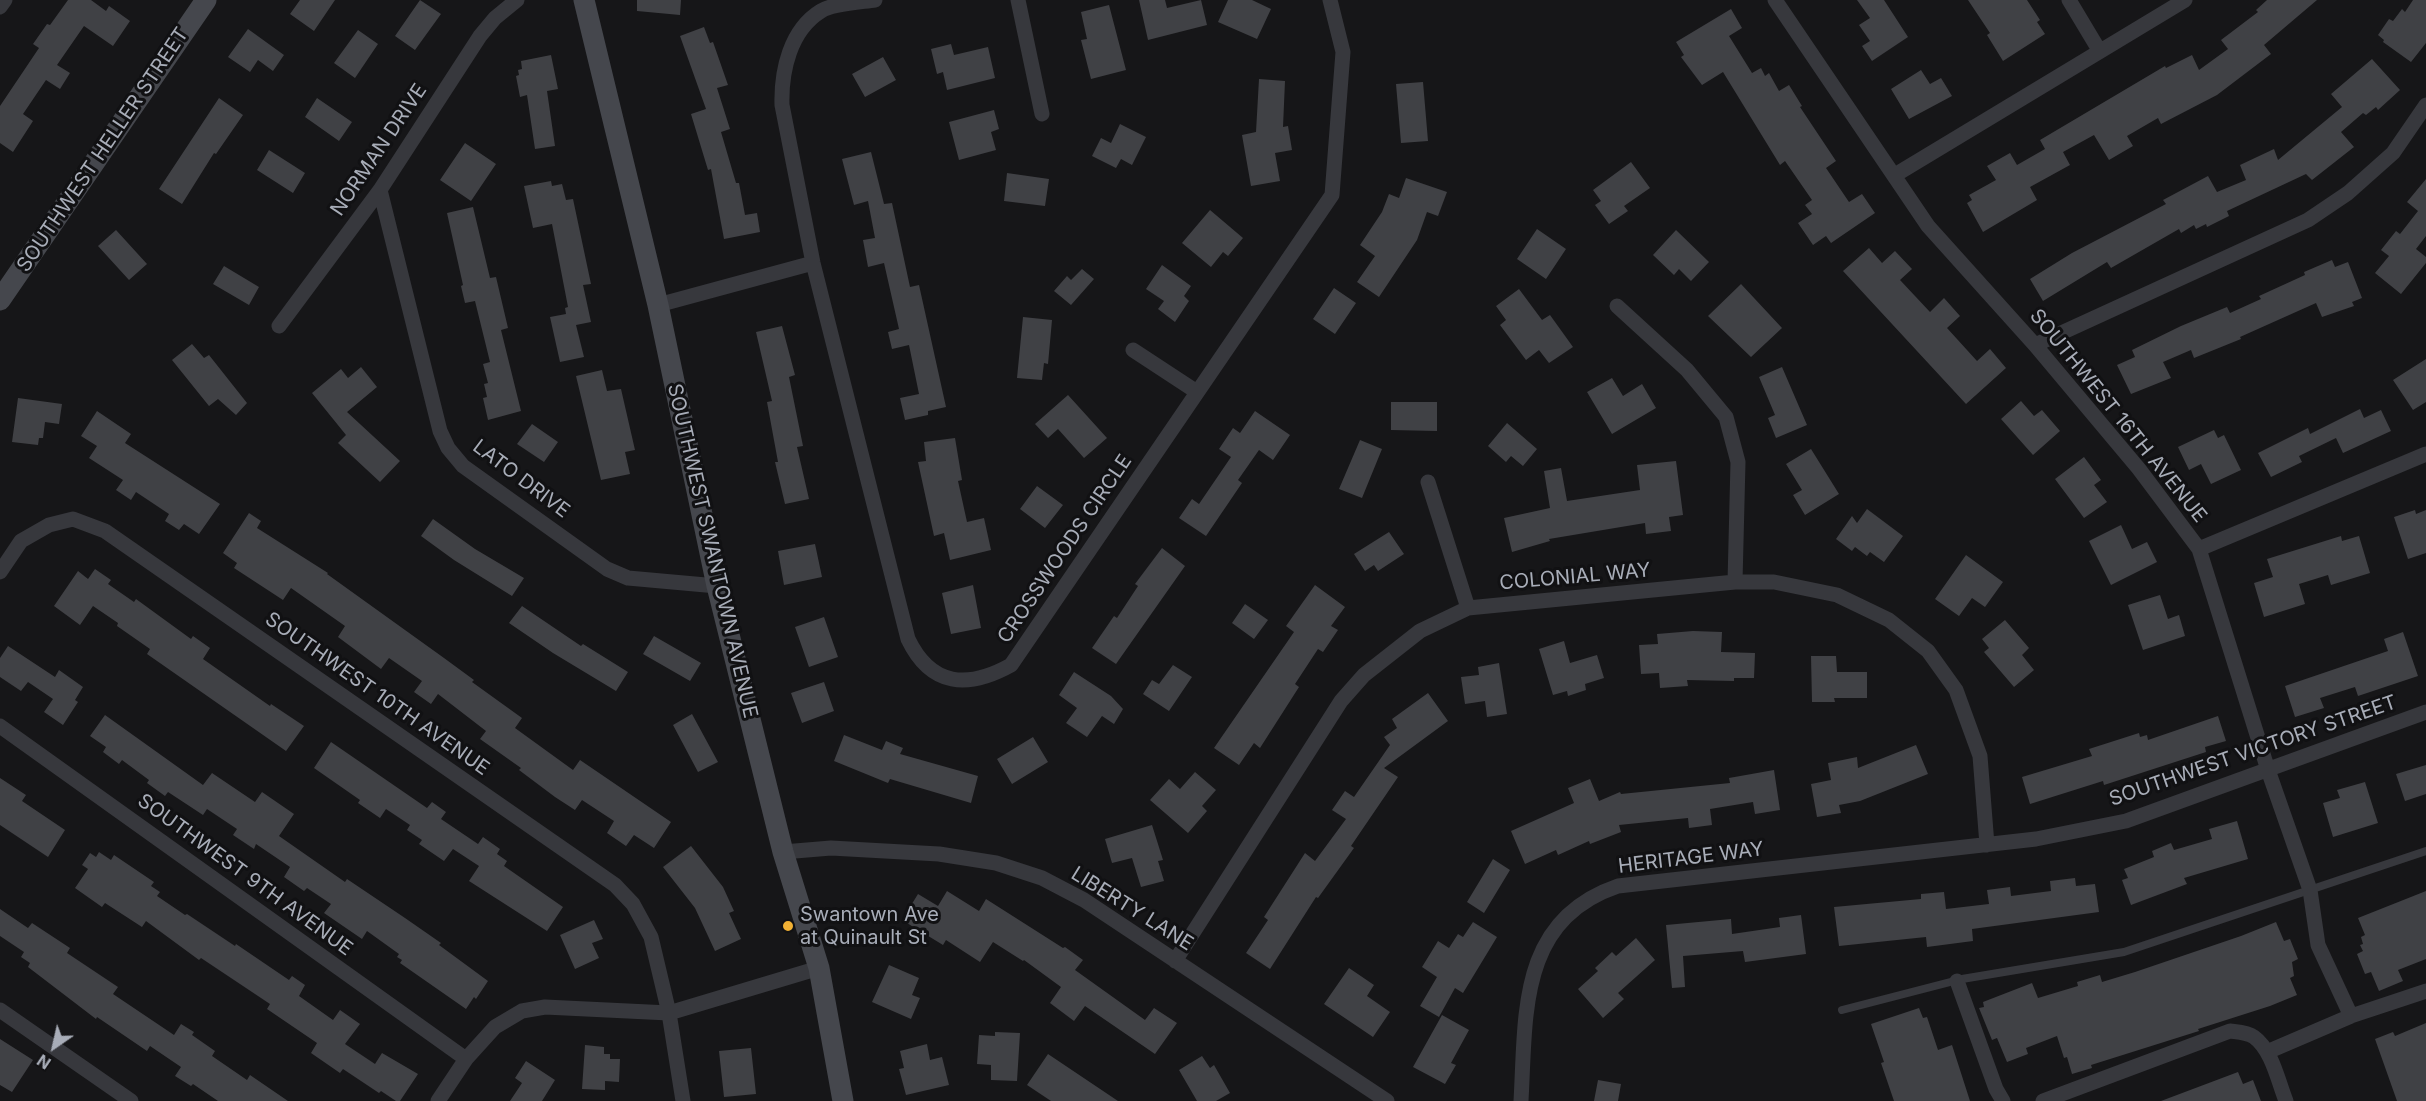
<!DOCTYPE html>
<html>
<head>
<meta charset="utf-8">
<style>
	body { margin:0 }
	#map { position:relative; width:2426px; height:1101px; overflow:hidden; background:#161618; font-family:Inter,sans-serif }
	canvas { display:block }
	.north { position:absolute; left:24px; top:1017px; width:60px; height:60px; -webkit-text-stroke:4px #111113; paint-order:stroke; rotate:214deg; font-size:16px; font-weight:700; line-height:24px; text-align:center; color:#a8adb8 }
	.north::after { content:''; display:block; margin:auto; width:21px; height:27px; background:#a8adb8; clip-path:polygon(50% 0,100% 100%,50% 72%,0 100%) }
</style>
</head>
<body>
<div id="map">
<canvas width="2426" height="1101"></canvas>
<div class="north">N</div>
</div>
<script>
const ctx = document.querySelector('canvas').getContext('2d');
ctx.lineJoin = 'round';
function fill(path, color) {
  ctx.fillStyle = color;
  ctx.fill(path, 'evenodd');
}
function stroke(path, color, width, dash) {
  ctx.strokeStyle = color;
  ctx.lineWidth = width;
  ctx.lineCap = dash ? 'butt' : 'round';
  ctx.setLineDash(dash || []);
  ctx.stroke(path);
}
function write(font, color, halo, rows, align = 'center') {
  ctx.font = font + ' Inter,sans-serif';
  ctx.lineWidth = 6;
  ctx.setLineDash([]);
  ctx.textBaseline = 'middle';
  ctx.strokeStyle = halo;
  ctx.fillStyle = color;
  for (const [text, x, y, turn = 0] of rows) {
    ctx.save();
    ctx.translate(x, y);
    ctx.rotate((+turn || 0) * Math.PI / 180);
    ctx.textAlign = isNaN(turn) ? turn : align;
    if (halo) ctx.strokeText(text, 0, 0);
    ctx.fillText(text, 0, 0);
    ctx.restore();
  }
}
fill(new Path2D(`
	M68 0H91L106 11 109 6 130 21 113 46 84 26 57 65 70 73 60 89 46 80 23 114 33 121 13 152 0 143V106L39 48 33 44 47 24 50 25Z
	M300 0H335L314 31 290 14Z
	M420 0 441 14 415 50 395 36Z
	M637 0H681L680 15 637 11Z
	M1139 0H1165L1167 8 1201 0 1207 25 1148 40Z
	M1228 0H1252L1271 9 1257 39 1218 22Z
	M1857 0H1884L1908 37 1872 61 1862 46 1870 41 1859 25 1870 18Z
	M1968 0H2027L2040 20 2037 22 2045 34 2003 61 1987 35 1990 33Z
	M2267 0H2317L2264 45 2271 54 2217 95 2161 124 2158 118 2127 136 2133 146 2109 160 2094 135 2063 152 2070 165 2030 187 2037 200 1983 232 1967 203 1972 200 1969 195 1996 180 1987 166 2010 153 2017 165 2045 149 2040 140 2165 66 2166 68 2192 55 2199 70 2228 49 2221 40 2258 12 2256 10Z
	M2413 0H2426V43L2411 62 2383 42 2384 40 2378 35 2389 19 2393 21 2402 9 2405 12Z
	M1109 5 1126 70 1091 79 1081 40 1087 39 1081 12Z
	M1731 9 1742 28 1729 36 1752 73 1761 68 1765 76 1769 73 1779 91 1789 85 1802 106 1800 107 1836 161 1826 168 1849 202 1862 194 1875 213 1831 243 1826 236 1813 245 1798 223 1812 214 1805 205 1812 200 1785 161 1780 165 1723 72 1702 85 1681 57 1684 55 1676 42Z
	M704 27 710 43 713 42 728 85 717 88 730 129 721 132 736 183H739L745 215 757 213 760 232 724 239 711 169 708 170 691 114 706 109 680 36Z
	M248 29 284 55 273 71 258 60 250 72 228 57Z
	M358 30 378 44 355 78 334 63Z
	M951 44 954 55 988 47 995 78 947 90 943 72 937 74 931 49Z
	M551 55 558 89 547 91 555 146 535 149 527 95 520 97 516 76 519 75 518 70 522 69 521 61Z
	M883 57 896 80 865 97 852 74Z
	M2372 59 2400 90 2378 110 2376 107 2366 115 2363 113 2341 132 2354 147 2312 180 2306 174 2227 211 2229 216 2207 227 2206 224 2196 229 2194 225 2181 233 2179 229 2111 268 2107 262 2043 301 2030 279 2072 253 2166 204 2163 200 2208 176 2217 192 2246 180 2240 165 2274 149 2278 160 2342 107 2331 94Z
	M1921 70 1930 84 1941 78 1952 96 1909 119 1891 89Z
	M1259 79 1285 81 1283 127 1288 126 1292 150 1275 153 1280 181 1251 186 1242 135 1256 132Z
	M1423 82 1428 141 1401 143 1396 84Z
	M219 98 243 115 216 154 214 153 182 204 159 189Z
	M317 98 352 122 339 141 305 117Z
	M994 110 999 129 991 132 996 150 959 160 949 122Z
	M1120 124 1146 137 1132 165 1121 159 1116 168 1092 156 1101 138 1111 143Z
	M465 143 496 164 471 201 440 180Z
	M269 150 305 173 293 193 257 170Z
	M871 152 884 204 892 203 910 287 919 285 946 407 928 411V415L905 420 900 398 919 394 909 345 892 349 888 332 899 329 884 263 868 267 863 240 875 238 868 201 854 205 842 159Z
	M1631 162 1650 188 1624 206 1628 211 1609 224 1595 205 1601 201 1593 190Z
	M1007 173 1049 179 1045 206 1004 201Z
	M1406 178 1447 192 1438 216 1427 212 1417 240 1379 297 1357 282 1375 256 1360 245 1382 212 1389 194 1399 198Z
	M2426 179V236L2416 249 2426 257V263L2401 294 2375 273 2389 256 2381 250 2396 231 2400 234 2418 211 2407 202Z
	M551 181 552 186 562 184 566 200 573 199 591 284 583 285 591 322 576 325 584 357 560 362 550 317 566 314 565 308 568 307 552 224 533 228 524 186Z
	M473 207 490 278 496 277 508 328 501 330 521 411 488 420 483 398 487 397 484 384 488 383 483 364 490 362 475 301 465 303 461 286 463 285 447 213Z
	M1210 210 1243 238 1228 256 1223 252 1211 267 1182 243Z
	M1537 229 1566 249 1546 279 1517 259Z
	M116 230 147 264 129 280 98 246Z
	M1676 230 1709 262 1691 281 1679 269 1674 275 1653 255Z
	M1869 248 1882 263 1895 251 1912 269 1900 280 1930 312 1944 298 1960 316 1947 328 1977 361 1990 349 2006 368 1966 404 1843 271Z
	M2332 260 2335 267 2348 262 2362 298 2352 302 2354 306 2322 317 2316 303 2240 337 2241 339 2194 358 2191 350 2163 362 2171 378 2131 394 2117 365 2135 357 2132 350 2181 326 2227 307 2230 313 2261 299 2259 296 2305 275 2304 272Z
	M1162 265 1191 286 1184 296 1189 301 1175 322 1158 309 1164 301 1146 289Z
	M224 266 259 287 249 305 213 284Z
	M1082 269 1094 279 1071 305 1054 291 1067 276 1071 280Z
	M1741 284 1782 328 1751 357 1708 316Z
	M1334 288 1356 303 1335 334 1313 319Z
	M1519 289 1542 320 1550 315 1573 347 1549 363 1539 350 1526 360 1500 325 1506 320 1496 306Z
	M1023 317 1052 320 1048 364 1044 363 1042 380 1017 378Z
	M782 326 795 375 789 377 803 446 797 447 809 499 785 504 775 462H778L767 402 772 401 756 332Z
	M192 344 204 358 209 355 247 403 236 415 218 399 209 406 172 360Z
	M2426 359V402L2413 410 2393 380Z
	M361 367 377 387 347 412 400 461 380 482 338 443 346 435 312 393 341 369 348 378Z
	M1782 367 1807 425 1776 438 1768 418 1775 415 1759 377Z
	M602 370 607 391 621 389 635 450 625 452 630 474 601 480 576 376Z
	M1612 378 1623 396 1642 384 1656 408 1612 434 1587 392Z
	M1068 395 1107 438 1084 458 1058 429 1048 438 1035 424Z
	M18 398 62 404 59 424 45 422 43 438H39L38 445 12 442Z
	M2021 401 2034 416 2042 410 2060 431 2033 455 2001 419Z
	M1391 402H1437V431L1391 430Z
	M2360 409 2364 418 2381 410 2391 431 2343 453 2336 438 2299 456 2302 462 2271 477 2258 453 2308 428 2310 434Z
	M97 411 131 434 125 443 220 504 199 534 184 524 179 530 165 521 169 514 136 492 131 500 116 490 123 480 89 458 97 446 81 436Z
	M1255 411 1290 435 1273 460 1259 450 1238 480 1242 483 1206 536 1179 518 1192 499 1199 504 1231 457 1219 449 1233 428 1240 433Z
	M1507 423 1537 449 1523 466 1511 456 1506 462 1488 446Z
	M532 424 558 442 544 462 517 444Z
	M2214 430 2218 438 2224 435 2241 470 2211 484 2201 464 2189 470 2178 447Z
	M955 438 962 480 958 481 967 522 984 518 991 550 950 560 944 533 934 536 918 462 926 461 924 442Z
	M1360 440 1382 449 1362 498 1339 489Z
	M1811 449 1839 494 1805 515 1793 495 1802 490 1786 464Z
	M2084 457 2101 480 2094 485 2107 502 2084 518 2055 479Z
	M1676 461 1683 515 1669 517 1671 531 1646 534 1645 523 1549 539 1550 541 1512 552 1504 518 1550 508 1544 471 1561 468 1567 501 1640 490 1637 465Z
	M1037 486 1063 505 1045 528 1020 509Z
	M1867 509 1903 536 1884 562 1870 552 1867 556 1855 547 1852 551 1836 539 1852 516 1857 523Z
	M2415 510 2416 514 2426 510V553L2408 559 2394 517Z
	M249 513 261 521 257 528 328 573 327 574 444 658 474 680 472 682 522 718 515 728 573 770 580 760 671 822 654 848 634 835 626 846 607 833 614 821 582 800 575 810 555 797 519 770 521 768 480 739 486 731 438 694 431 704 414 692 422 681 389 658 381 669 338 637 345 626 291 588 283 600 234 568 237 563 223 553Z
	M433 519 475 549 524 578 512 596 454 560 421 536Z
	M2121 525 2132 549 2147 542 2157 562 2111 585 2089 541Z
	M1389 532 1404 554 1378 571 1374 565 1365 571 1354 554Z
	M2341 536 2342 541 2359 536 2370 573 2331 585 2328 575 2299 584 2305 604 2264 617 2254 583 2273 577 2267 559Z
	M815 544 822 577 784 585 778 551Z
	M1162 548 1185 566 1116 664 1092 648 1114 616 1117 618 1138 586 1135 584Z
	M1966 555 2003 582 1985 607 1972 598 1959 616 1935 599Z
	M95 569 111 580 108 584 134 602 136 599 191 639 193 636 210 648 203 659 270 706 271 704 304 726 286 751 147 654 150 649 117 626 118 623 93 606 80 625 54 606 78 571 88 579Z
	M973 585 981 628 951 634 942 593Z
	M1315 585 1345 607 1331 626 1338 630 1323 652 1318 649 1295 684 1299 687 1260 748 1254 743 1239 765 1214 748 1294 632 1286 626Z
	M2160 595 2168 619 2179 615 2185 636 2143 650 2128 605Z
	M1245 604 1268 620 1254 639 1232 623Z
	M522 606 581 646 583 644 628 672 616 691 553 653 509 623Z
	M824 617 838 657 809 667 795 627Z
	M2005 620 2029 648 2022 655 2034 670 2014 687 1984 652 1989 648 1982 639Z
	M1693 631 1722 632 1721 652 1755 653 1754 678H1734V681L1687 680 1688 686 1660 688 1659 673 1641 674 1639 645 1658 644 1657 634Z
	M2403 632 2418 676 2358 696 2355 687 2320 698 2324 708 2295 717 2285 686 2388 651 2384 639Z
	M654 636 701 663 690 681 643 654Z
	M1564 641 1570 663 1597 655 1604 678 1585 684 1586 690 1568 696 1567 691 1553 695 1539 649Z
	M8 646 55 677 59 670 83 687 75 700 78 702 63 725 44 712 53 699 28 682 21 691 0 677V658Z
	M1811 656H1836L1837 672H1867V698H1834L1835 702H1812Z
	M1499 663 1507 714 1487 717 1485 701 1465 704 1461 677 1479 675 1478 667Z
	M1173 665 1192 677 1169 711 1143 694 1152 680 1159 684Z
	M1074 672 1111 696 1123 709 1114 724 1102 716 1087 737 1066 723 1077 708 1059 695Z
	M824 682 834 711 802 723 791 693Z
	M1428 693 1448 721 1384 768 1398 777 1351 846 1354 848 1318 898 1316 897 1270 969 1246 953 1268 920 1264 917 1305 853 1315 861 1346 819 1332 810 1345 791 1354 797 1390 745 1384 737 1397 728 1392 719Z
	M692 714 718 762 698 772 673 725Z
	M105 715 203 785 212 773 255 802 262 792 294 814 279 836 345 882 347 879 405 918 441 943 439 945 488 981 476 999 474 997 466 1009 400 963 402 960 397 957 399 954 367 931 362 939 324 913 331 904 307 888 304 891 284 877 290 867 256 844 254 849 233 835 237 829 207 809 203 815 168 792 165 796 147 783 149 780 122 760 119 764 103 752 106 747 90 736Z
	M2218 716 2226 741 2205 747 2206 752 2104 785 2103 781 2030 804 2022 777 2092 756 2089 749 2139 733 2140 737 2147 735 2148 740Z
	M844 735 882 750 886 741 903 748 900 754 978 776 971 803 890 779 888 783 834 761Z
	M1033 737 1048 762 1012 784 997 759Z
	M331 742 427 808 432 802 446 812 441 819 478 844 483 837 500 849 497 854 507 861 504 866 563 907 547 931 469 881 479 866 453 849 444 861 419 844 422 840 407 830 410 825 386 809 380 818 358 803 360 800 314 768Z
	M1916 745 1928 774 1860 801 1839 805 1841 813 1817 817 1811 784 1831 780 1828 763 1857 757 1858 768Z
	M2426 765V794L2405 801 2396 774Z
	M1774 770 1780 810 1755 814 1753 802 1710 809 1712 825 1689 828 1688 818 1619 825 1621 832 1590 844 1589 841 1558 855 1556 850 1525 864 1511 831 1574 803 1568 788 1590 779 1599 801 1620 792 1621 794 1730 783 1729 778Z
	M1195 772 1216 790 1202 806 1207 811 1188 833 1150 800 1169 779 1180 789Z
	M0 778 26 795 22 801 65 830 48 857 0 825Z
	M2365 782 2378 823 2333 837 2323 803 2340 798 2337 790Z
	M2237 821 2248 859 2184 878 2187 884 2131 905 2122 880 2128 878 2124 869 2154 857 2152 851 2171 843 2174 850 2212 839 2209 829Z
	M1152 825 1163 860 1158 861 1164 881 1141 887 1132 858 1112 863 1105 839Z
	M691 846 723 887 734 911 729 913 741 939 715 951 695 908 663 867Z
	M99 852 111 860 114 855 154 882 151 886 160 892 157 896 185 915 187 914 235 946 236 944 289 980 292 976 305 985 299 996 333 1020 340 1010 360 1024 345 1044 375 1064 382 1053 418 1074 400 1101H396L381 1091 379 1093 343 1069 340 1073 311 1053 317 1043 267 1009 270 1004 201 958 199 960 146 921 142 927 105 903 102 907 75 888 88 869 82 865 90 853 96 857Z
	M1493 859 1510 870 1484 913 1467 902Z
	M2075 878 2076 886 2095 884 2099 912 1972 929 1973 941 1927 947 1926 937 1839 946 1834 907 1921 899V894L1944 892 1946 909 1989 904 1987 890 2010 887 2011 896 2051 891 2050 881Z
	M947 891 979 911 986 899 1063 948 1065 947 1083 960 1075 970 1145 1020 1154 1008 1177 1023 1155 1054 1085 1006 1074 1021 1050 1003 1061 987 1024 960 1023 961 993 942 980 962 946 940 943 945 902 920 918 894 938 906Z
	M2426 891V959L2398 970 2403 981 2379 991 2371 972 2365 974 2357 954 2363 951 2360 945 2363 944 2361 937 2365 935 2358 918Z
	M0 909 28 928 32 923 70 948 67 953 118 987 113 994 174 1035 181 1024 194 1032 192 1035 215 1051 212 1056 247 1080 250 1075 288 1101H218L193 1084 191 1086 175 1076 181 1067 150 1046 147 1051 97 1017 96 1019 28 967 30 963 21 957 24 952 0 936Z
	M1801 915 1806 954 1745 962 1743 951 1683 956 1685 987 1672 988 1666 925 1731 919 1732 934 1780 927 1779 918Z
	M594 920 603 939 592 943 599 958 575 969 560 935Z
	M1473 922 1497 937 1463 993 1455 988 1439 1017 1420 1006 1437 977 1422 967 1438 941 1449 948 1458 934 1463 937Z
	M2276 922 2284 941 2290 939 2298 959 2292 962 2294 976 2290 978 2297 995 2270 1006 2198 1029 2199 1031 2091 1065 2092 1068 2072 1074 2067 1057 2064 1058 2057 1036 2026 1048 2028 1054 2007 1062 1997 1038 1992 1040 1979 1008 1984 1007 1983 1002 2032 983 2038 998 2078 986 2077 982 2100 975 2102 982 2135 972 2241 936Z
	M1636 938 1655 960 1618 993 1624 999 1603 1018 1578 989 1598 971 1595 968 1612 952 1616 956Z
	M889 965 919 978 912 995 920 998 911 1019 872 1002Z
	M1349 968 1374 985 1367 996 1390 1012 1373 1037 1324 1004Z
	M1919 1008 1923 1018 1927 1017 1938 1050 1952 1045 1970 1101H1894L1881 1063 1884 1062 1871 1024Z
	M1442 1015 1469 1030 1451 1063 1456 1065 1445 1084 1413 1067Z
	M2426 1023V1101H2397L2375 1039 2393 1032 2395 1036Z
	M995 1032 1020 1033 1017 1081 991 1080V1065L977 1064 979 1035 995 1036Z
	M0 1039 33 1060 12 1092 0 1085Z
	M927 1044 930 1060 942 1057 949 1085 906 1095 899 1069 904 1068 900 1051Z
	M585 1045 604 1047V1054H610V1059H620L619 1082 605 1081V1090L582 1089Z
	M751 1048 756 1094 724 1097 719 1051Z
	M1048 1054 1118 1101H1051L1027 1085Z
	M1202 1056 1210 1068 1214 1065 1230 1093 1216 1101H1197L1179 1070Z
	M526 1061 555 1080 542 1101H510L522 1083 515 1078Z
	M2238 1072 2243 1084 2253 1080 2261 1101H2161Z
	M1598 1080 1621 1084 1618 1101H1594Z`), '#404145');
stroke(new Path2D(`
	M1842 1010 1962 979 2124 952 2426 851`), '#37383d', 8);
stroke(new Path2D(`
	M875 0C862 2 831 4 821 11 790 30 781 71 782 105L813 263 908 639C931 687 968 689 1011 665L1332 195 1343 52 1330 0
	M1018 0 1042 114
	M1775 0 1928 226 2035 345 2139 469 2199 549 2268 770 2310 890 2318 945 2351 1016
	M2069 0 2099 50
	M0 7 5 0
	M1895 175 2185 0
	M380 190 440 431 448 448 463 466 607 569 628 578 717 586
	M658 305 813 263
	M1617 306 1687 370 1726 417 1738 462 1735 582
	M279 326 380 190 480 36 495 18 517 0
	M2035 345 2308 220 2348 193 2393 153 2426 105
	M1133 350 1197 392
	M1428 482 1468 608
	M2199 549 2426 454
	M0 572 21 541 49 525 73 519 105 531 615 885 633 904 651 937 669 1013 683 1101
	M0 726 466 1059
	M783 852 831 848 939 854 996 863 1042 878 1084 900 1387 1101
	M1175 961 1341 701 1364 675 1420 631 1468 608 1735 582H1774L1837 595 1889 620 1928 651 1956 690 1980 756 1987 845
	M1957 981 1996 1089 2003 1101
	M0 1010 131 1101
	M2267 1052 2351 1016 2426 991
	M438 1101 466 1059 495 1027 522 1011 545 1007 669 1013 819 968
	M1521 1101C1526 1014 1518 920 1618 886L2036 839 2126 821 2426 712
	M2043 1101 2230 1031C2238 1032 2247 1032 2254 1037 2272 1050 2278 1081 2286 1101`), '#37383d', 15);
stroke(new Path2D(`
	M584 0 658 305 717 586 783 852 819 968 843 1101
	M0 300 206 0`), '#45474d', 21);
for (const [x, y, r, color] of [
	[788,926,6,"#f2b134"]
]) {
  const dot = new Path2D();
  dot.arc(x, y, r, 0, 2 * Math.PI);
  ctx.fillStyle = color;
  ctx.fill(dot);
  stroke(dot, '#111113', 2);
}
write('20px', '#a8adb8', '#111113', [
	["SOUTHWEST HELLER STREET",103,150,-56],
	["NORMAN DRIVE",379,150,-56],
	["SOUTHWEST 16TH AVENUE",2118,416,51],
	["LATO DRIVE",521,479,37],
	["CROSSWOODS CIRCLE",1065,549,-56],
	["SOUTHWEST SWANTOWN AVENUE",712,551,77],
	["COLONIAL WAY",1575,577,-5],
	["SOUTHWEST 10TH AVENUE",377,694,35],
	["SOUTHWEST VICTORY STREET",2253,751,-19],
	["HERITAGE WAY",1691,858,-7],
	["SOUTHWEST 9TH AVENUE",245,875,36],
	["LIBERTY LANE",1132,909,32]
]);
write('20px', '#a8adb8', '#111113', [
	["Swantown Ave",800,915],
	["at Quinault St",800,938]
], 'left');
</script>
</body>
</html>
